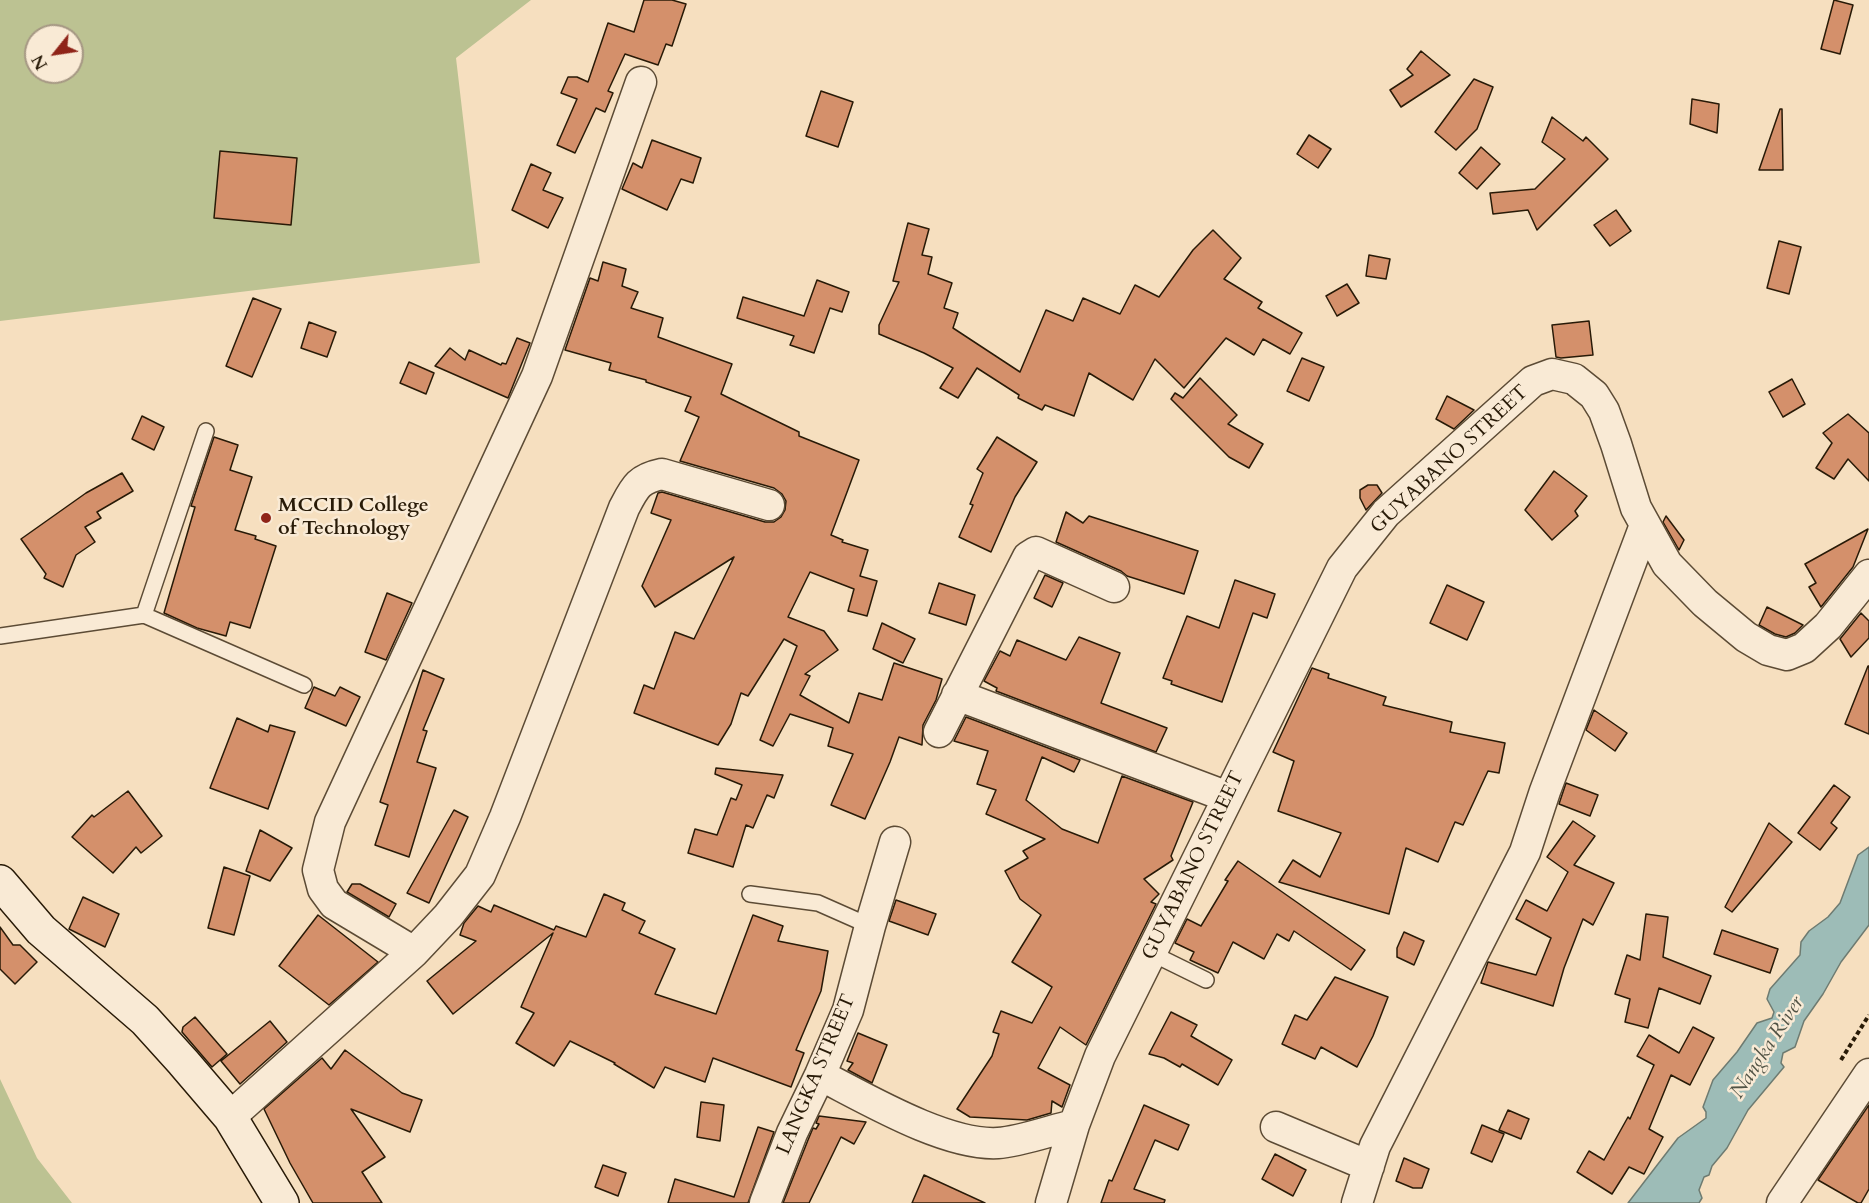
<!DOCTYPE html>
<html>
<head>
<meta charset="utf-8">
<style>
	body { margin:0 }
	#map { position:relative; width:1869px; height:1203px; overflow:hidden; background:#f6dfbf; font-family:Cardo,serif }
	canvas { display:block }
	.north { position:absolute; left:24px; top:24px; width:60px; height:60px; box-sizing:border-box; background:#f9ead5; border:2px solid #a59783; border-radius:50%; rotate:240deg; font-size:16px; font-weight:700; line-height:24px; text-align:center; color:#281a07 }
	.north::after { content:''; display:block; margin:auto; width:21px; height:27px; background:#8f2418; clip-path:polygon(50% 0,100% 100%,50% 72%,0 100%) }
</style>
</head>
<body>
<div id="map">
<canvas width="1869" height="1203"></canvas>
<div class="north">N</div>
</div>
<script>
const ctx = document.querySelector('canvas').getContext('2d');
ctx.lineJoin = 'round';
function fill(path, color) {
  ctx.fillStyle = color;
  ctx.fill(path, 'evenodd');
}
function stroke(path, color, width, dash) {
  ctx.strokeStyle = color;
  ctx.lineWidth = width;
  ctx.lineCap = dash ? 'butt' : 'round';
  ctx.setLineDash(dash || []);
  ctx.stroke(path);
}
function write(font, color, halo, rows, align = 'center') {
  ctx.font = font + ' Cardo,serif';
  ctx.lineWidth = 5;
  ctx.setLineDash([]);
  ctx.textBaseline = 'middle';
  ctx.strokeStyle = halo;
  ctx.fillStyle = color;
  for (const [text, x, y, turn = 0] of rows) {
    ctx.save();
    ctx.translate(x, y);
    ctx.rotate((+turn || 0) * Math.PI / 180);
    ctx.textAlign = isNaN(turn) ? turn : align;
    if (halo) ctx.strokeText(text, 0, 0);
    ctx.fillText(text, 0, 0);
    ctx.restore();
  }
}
fill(new Path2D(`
	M0 0H531L456 58 480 263 0 321ZM36 36H72V72H36Z
	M0 1079 37 1158 72 1203H0Z`), '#bcc292');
const water = new Path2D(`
	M1869 847V925L1841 962 1823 994 1804 1021 1795 1047 1783 1053 1781 1063 1784 1067 1748 1110 1727 1148 1712 1166 1709 1175 1704 1177 1699 1190 1702 1198 1699 1203H1628L1678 1138 1706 1118V1112L1703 1107 1713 1080 1737 1052 1757 1023 1772 1018 1774 1012 1767 999 1770 989 1800 955 1801 942 1809 931 1828 917 1840 903 1858 855Z`);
fill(water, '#9dbcb7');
stroke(water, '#6e7b71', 1.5);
const building = new Path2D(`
	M644 0H672L686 4 672 46 666 44 658 65 625 54 608 91 613 93 605 112 596 108 575 153 557 145 577 99 561 93 568 77H577L588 82 608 23 634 32Z
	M1834 0 1853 5 1840 54 1821 49Z
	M1421 51 1450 75 1401 107 1390 90 1413 75 1407 69Z
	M1474 79 1493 87 1477 129 1456 150 1435 132Z
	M821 91 853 102 838 147 806 136Z
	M1692 99 1719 104 1717 133 1690 124Z
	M1780 109H1782L1783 170H1759Z
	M1552 117 1583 141 1586 137 1608 159 1537 230 1528 210 1493 214 1490 193 1535 189 1565 159 1542 142Z
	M1309 135 1331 149 1318 168 1297 154Z
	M652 140 701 158 693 183 681 179 667 210 622 189 633 163 642 168Z
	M1481 147 1500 164 1477 189 1459 173Z
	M220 151 297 158 291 225 214 218Z
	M531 164 551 173 543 190 563 198 548 228 512 210Z
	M1616 210 1631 231 1610 246 1594 225Z
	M908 223 929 229 922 255 932 257 928 274 952 283 944 308 958 313 953 328 1020 372 1046 310 1073 321 1083 298 1120 314 1135 285 1159 297 1193 250 1213 230 1241 258 1224 279 1262 302 1258 308 1302 333 1290 354 1263 339 1254 355 1226 338 1184 388 1155 359 1133 400 1089 373 1074 416 1045 405 1042 410 1018 398 1019 395 977 368 958 398 940 388 953 368 924 353 879 334V325L899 282 893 281Z
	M1779 241 1801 247 1789 294 1767 288Z
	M1369 255 1390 259 1386 279 1366 276Z
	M603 262 626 269 622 286 638 292 631 308 663 318 658 337 732 364 721 394 799 432V436L859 460 831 535 843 540 842 542 868 550 860 576 877 581 867 616 848 611 854 589 810 572 788 617 824 631 838 650 805 674 810 676 800 695 849 723 859 693 882 700 894 663 942 679 936 700 923 725 922 745 899 737 890 762 865 819 831 805 853 754 828 746 833 728 790 714 773 746 760 740 797 646 784 639 748 696 741 693 731 724 718 745 634 713 644 685 654 689 675 632 694 639 734 557 655 607 642 586 671 520 651 513 658 493 662 492 765 522H774L781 517 785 510 786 501 782 494 774 488 680 461 699 417 685 411 691 397 646 382V380L609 370 611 363 565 350 590 278 598 281Z
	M817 280 849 292 842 312 830 308 814 353 790 345 794 336 737 318 743 297 804 316Z
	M1347 284 1359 303 1337 316 1326 296Z
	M253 298 281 309 252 377 226 366Z
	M1589 321 1593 355 1561 358 1556 357 1552 325Z
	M309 322 336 332 327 357 301 348Z
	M517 338 530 343 508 398 435 366 450 348 465 360 469 350 501 365 502 363 506 364Z
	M1302 358 1324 367 1309 401 1287 391Z
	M409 362 434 373 426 394 400 383Z
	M1200 378 1237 415 1228 424 1263 444 1249 468 1229 457 1171 399 1175 393 1183 398Z
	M1792 379 1805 404 1783 417 1769 392Z
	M1447 396 1474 410 1454 429 1436 419Z
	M1848 414 1869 433V481L1848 459 1834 479 1816 468 1832 443 1823 433Z
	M142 416 164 427 154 450 132 439Z
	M214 437 238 445 230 470 252 477 235 530 256 536 255 539 276 546 250 628 230 622 226 636 197 628 164 613 195 507 191 506Z
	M997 437 1037 462 1015 497 991 552 959 537 973 505 970 504 983 473 977 469Z
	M1554 471 1587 496 1575 511 1578 516 1552 540 1525 510Z
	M122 473 133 491 97 512 101 518 85 527 95 542 76 555 63 587 44 578 46 574 21 539 86 493Z
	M1368 485H1377L1382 493 1366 510 1360 498V490Z
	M1066 512 1083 523 1089 516 1198 551 1184 594 1127 576 1121 571 1056 542Z
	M1666 516 1684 540 1679 550 1663 522Z
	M1868 529 1853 567 1821 607 1809 587 1816 583 1805 564Z
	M1045 575 1063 583 1052 607 1034 598Z
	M1235 580 1275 594 1267 618 1253 613 1222 702 1171 684 1172 681 1163 678 1187 616 1219 628Z
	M939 583 975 595 966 625 929 613Z
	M1447 585 1484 602 1467 640 1430 623Z
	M387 593 412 603 386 660 365 652Z
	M1767 607 1803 625 1795 633 1786 637 1775 634 1759 625Z
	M1861 613 1869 621V638L1851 657 1840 639Z
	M882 623 915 639 903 663 873 649Z
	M1079 637 1120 653 1101 703 1167 728 1156 752 996 691 997 688 984 681 1000 651 1010 656 1017 640 1066 660Z
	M1868 666H1869V734L1845 724Z
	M1312 668 1329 674 1328 678 1386 697 1383 705 1452 722 1450 732 1505 743 1499 773 1488 771 1463 825 1455 822 1438 862 1406 848 1389 914 1279 882 1293 860 1320 877 1341 833 1278 811 1294 761 1273 752Z
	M423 670 444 679 423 730 427 731 417 762 436 768 409 857 375 845 388 805 380 802Z
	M314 687 335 696 340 687 360 697 346 726 305 708Z
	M1594 710 1627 733 1615 751 1586 730Z
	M966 717 1080 760 1074 772 1042 757 1026 800 1062 829 1098 843 1122 776 1193 802 1171 856 1173 860 1144 879 1159 894 1151 902 1156 904 1086 1045 1060 1027 1038 1068 1070 1085 1062 1107 1052 1101 1051 1113 1027 1120 970 1117 957 1109 992 1056 999 1034 993 1032 1001 1011 1032 1023 1052 987 1012 962 1041 915 1020 899 1005 871 1028 858 1023 851 1045 839 986 814 996 790 977 784 988 751 954 741Z
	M237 718 268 732 270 725 295 732 268 809 210 788Z
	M716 768 783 775 774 798 767 795 753 828 746 825 733 867 688 853 695 829 717 835 731 798 736 800 742 785 715 774Z
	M1566 783 1598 795 1590 816 1559 804Z
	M1834 785 1850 797 1831 823 1837 828 1820 850 1798 833Z
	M128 791 162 836 141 853 136 847 113 873 72 837 92 815 94 817Z
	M454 810 468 817 429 903 407 893Z
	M1573 821 1595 836 1574 865 1614 883 1593 925 1583 919 1564 968 1553 1006 1481 983 1488 962 1536 975 1551 938 1516 919 1526 900 1547 911 1568 872 1547 857Z
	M1769 823 1792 842 1732 912 1725 907Z
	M260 830 292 848 270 881 246 871Z
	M1238 861 1365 950 1351 970 1294 931 1289 941 1277 934 1264 959 1233 942 1218 973 1190 960 1194 952 1175 943 1187 919 1201 926 1228 881 1225 880Z
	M224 867 250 876 234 935 208 928Z
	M352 884H360L396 904 389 917 347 892Z
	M604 894 625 903 622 910 645 921 639 933 675 949 655 994 716 1014 753 915 783 926 778 941 828 951 821 991 796 1050 804 1053 791 1087 713 1058 705 1082 665 1067 654 1088 614 1064 615 1063 570 1041 554 1066 516 1043 534 1013 521 1007 553 933 453 1014 427 981 476 941 460 935 464 923 478 906 491 912 494 905 554 930 556 926 586 937Z
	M83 897 119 914 105 947 69 929Z
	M896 900 936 914 928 935 889 921Z
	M1646 914 1668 917 1663 957 1711 976 1700 1004 1659 988 1648 1028 1625 1022 1630 999 1615 994 1627 955 1640 960Z
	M318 915 378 962 329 1005 279 966Z
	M0 927 13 945H20L37 962 15 984 0 969Z
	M1722 930 1778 949 1770 973 1714 954Z
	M1404 932 1424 941 1414 965 1397 957V948Z
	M1335 977 1388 997 1373 1036 1357 1067 1321 1047 1315 1059 1282 1044 1295 1015 1307 1020Z
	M1171 1012 1197 1025 1191 1036 1232 1060 1218 1085 1182 1064 1180 1067 1164 1058 1149 1054Z
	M195 1017 227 1054 212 1067 182 1032 183 1027Z
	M270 1021 287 1042 240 1084 221 1061Z
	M1693 1027 1714 1038 1690 1085 1671 1075 1649 1129 1663 1137 1644 1174 1629 1167 1612 1194 1577 1172 1589 1151 1604 1160 1628 1117 1630 1119 1654 1065 1637 1056 1649 1035 1679 1053Z
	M858 1033 887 1045 872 1083 848 1070 853 1063 847 1061Z
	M345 1050 402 1093 422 1100 410 1132 351 1109 385 1157 362 1172 382 1203H313L290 1163 264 1109 322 1058 331 1069Z
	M701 1102 724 1105 720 1141 697 1137Z
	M1144 1105 1189 1125 1178 1150 1155 1140 1134 1189 1165 1200 1164 1203H1101L1109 1180 1112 1181Z
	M1869 1105V1189L1861 1203H1858L1818 1180Z
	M1508 1110 1529 1119 1521 1139 1499 1130Z
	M819 1116 866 1122 854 1144 841 1137 809 1203H783L808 1140 813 1128 816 1129 819 1124 816 1123Z
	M1482 1125 1504 1134 1492 1162 1471 1153Z
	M758 1127 774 1132 748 1203H668L675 1179 734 1197Z
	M1275 1154 1306 1170 1293 1196 1262 1179Z
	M1404 1158 1429 1169 1422 1188H1413L1396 1181Z
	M603 1165 626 1173 618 1196 595 1187Z
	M924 1175 985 1203H912Z`);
fill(building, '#d4906b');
stroke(building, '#281a07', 1.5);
const lane = new Path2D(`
	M144 615 206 431
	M0 636 144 615 304 685
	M750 894 818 903 870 926
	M1151 953 1206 980`);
const street = new Path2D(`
	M957 695 1228 797
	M939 732 1028 557 1036 552 1114 587
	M414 952 334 904 323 889 318 870 330 822 537 376 641 82
	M820 1075C867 1099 946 1146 998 1143 1019 1142 1052 1130 1074 1125
	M230 1117 414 952 448 916 480 875 505 817 624 508C635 487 638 479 662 474L769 505
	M1276 1127 1369 1166
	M765 1203 792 1133 820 1075 848 1010 870 926 895 842
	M1051 1203 1074 1125 1100 1056 1342 568 1386 513 1533 381 1552 374 1574 379 1594 395 1604 411 1616 444 1636 508 1667 564 1705 603 1746 637 1768 650 1787 655 1804 648 1828 626 1869 575
	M1357 1203 1375 1146 1525 852 1545 791 1645 525
	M1782 1203 1869 1074`);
const secondary = new Path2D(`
	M0 882 41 930 145 1020 183 1062 230 1117 282 1203`);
stroke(lane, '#5c4b35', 18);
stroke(street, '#5c4b35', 33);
stroke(secondary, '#281a07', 36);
stroke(new Path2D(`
	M1841 1060 1869 1015`), '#281a07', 4, [4.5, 3]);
stroke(lane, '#f9ead5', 15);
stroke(street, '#f9ead5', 30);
stroke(secondary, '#f9ead5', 33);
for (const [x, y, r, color] of [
	[266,518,6,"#8f2418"]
]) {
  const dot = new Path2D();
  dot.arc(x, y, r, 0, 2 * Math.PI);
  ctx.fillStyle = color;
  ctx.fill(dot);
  stroke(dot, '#f9ead5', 2);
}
write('20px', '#281a07', '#f9ead5', [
	["GUYABANO STREET",1450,460,-43],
	["GUYABANO STREET",1194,866,-64],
	["LANGKA STREET",817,1075,-67]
]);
write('bold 20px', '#281a07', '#f9ead5', [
	["MCCID College",278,506],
	["of Technology",278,529]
], 'left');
write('italic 21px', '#515345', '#f9ead5', [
	["Nangka River",1768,1048,-57]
]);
</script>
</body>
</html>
